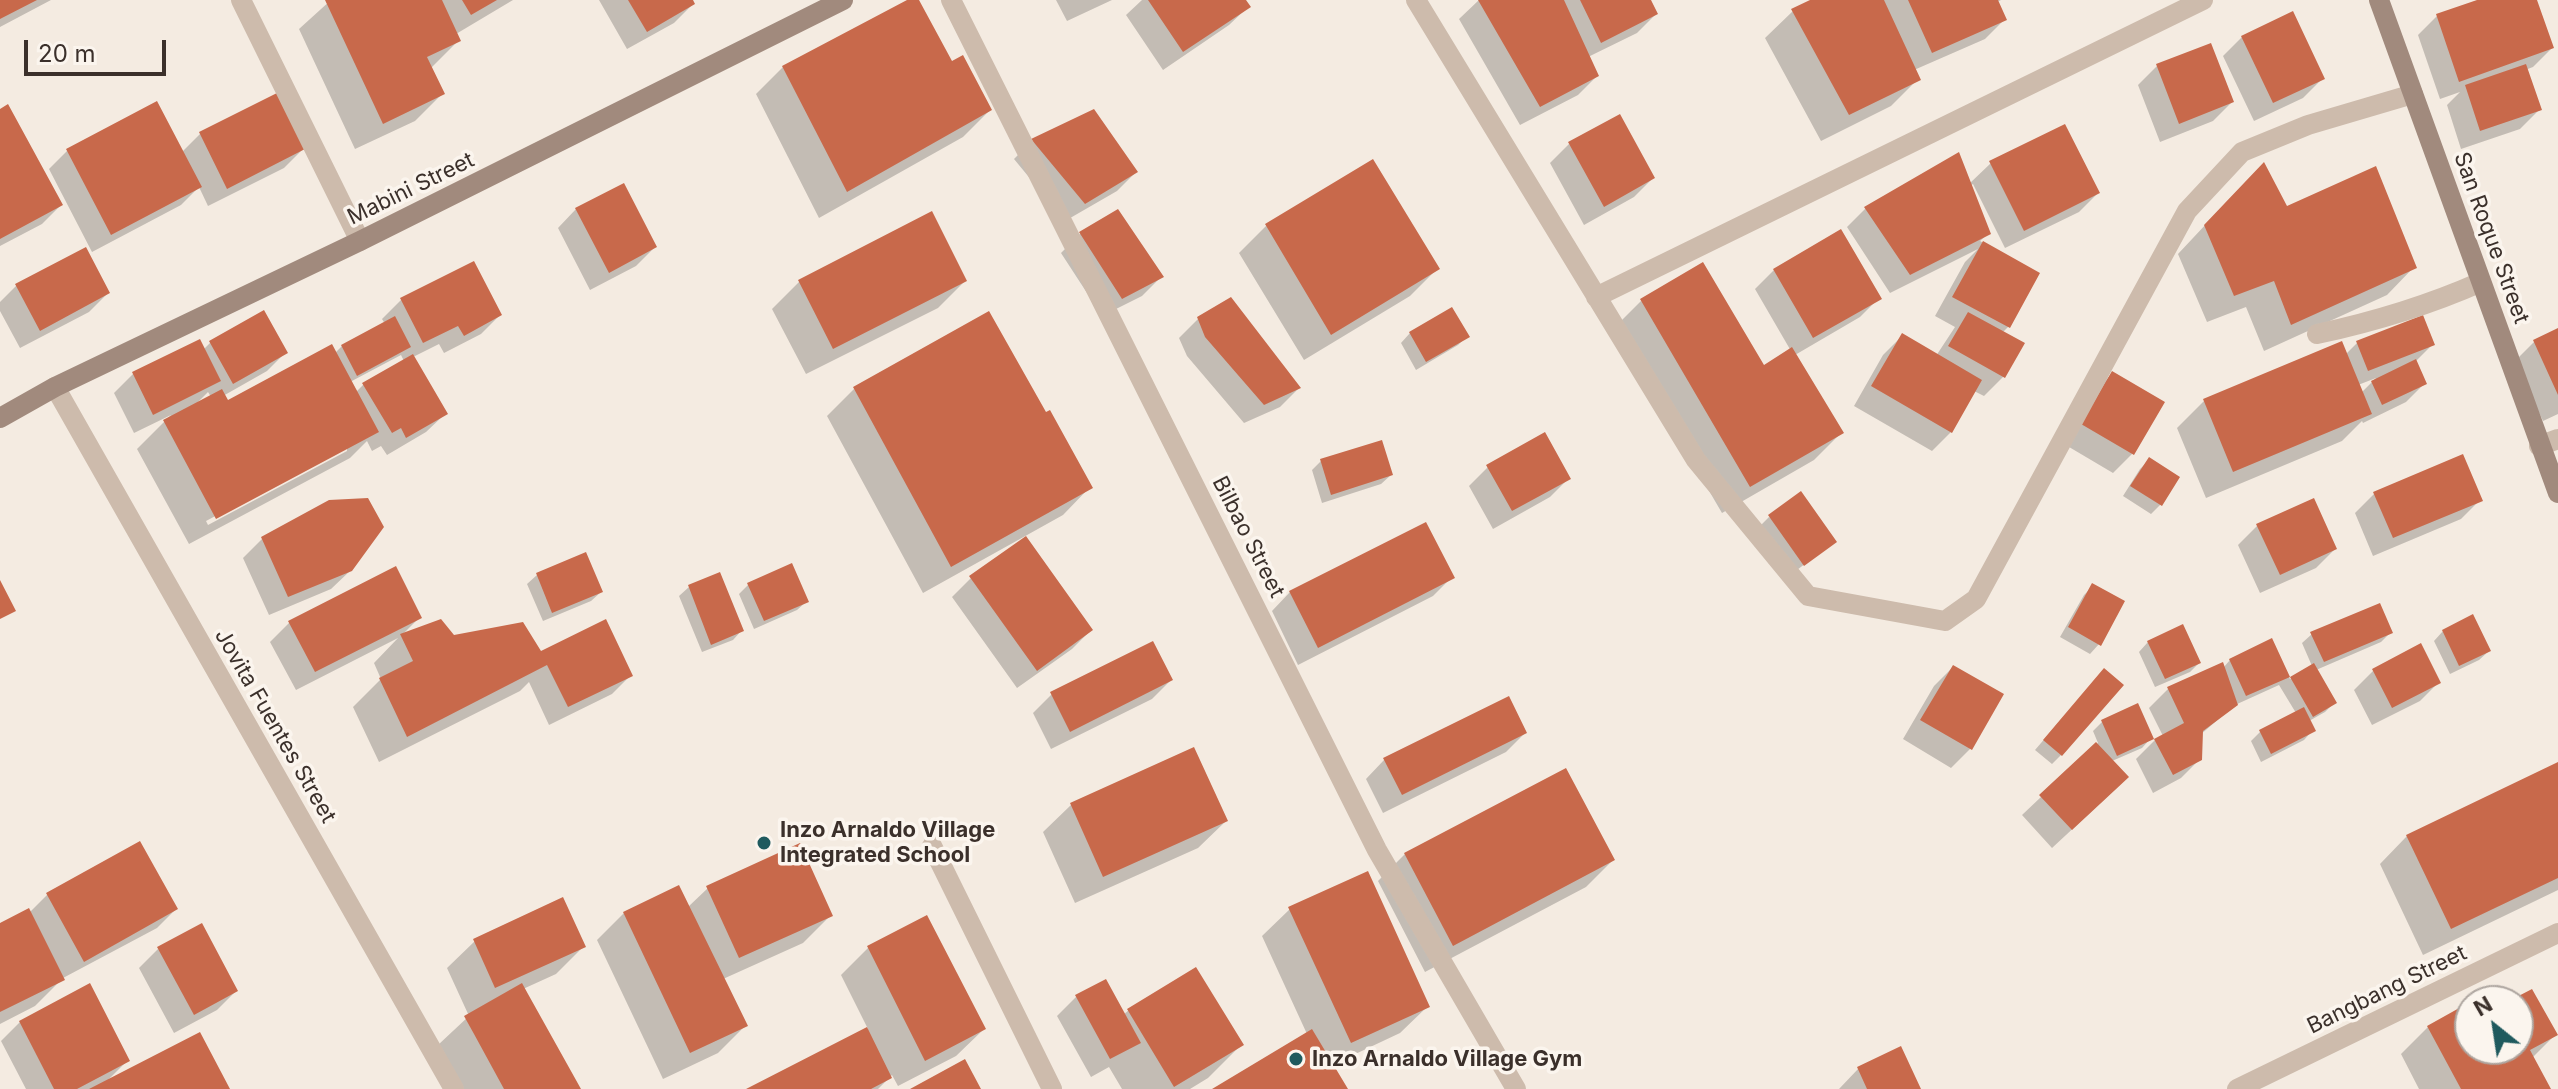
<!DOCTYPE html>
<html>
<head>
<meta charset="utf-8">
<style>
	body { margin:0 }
	#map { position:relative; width:2558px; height:1089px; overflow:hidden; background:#f4ebe1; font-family:Inter,sans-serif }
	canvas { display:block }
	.north { position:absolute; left:2454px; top:985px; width:80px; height:80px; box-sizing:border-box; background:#fbf5ee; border:2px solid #aea6a0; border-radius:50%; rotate:330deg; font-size:22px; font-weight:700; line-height:32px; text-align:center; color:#3b302b }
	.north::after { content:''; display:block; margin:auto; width:28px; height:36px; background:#1f5a5e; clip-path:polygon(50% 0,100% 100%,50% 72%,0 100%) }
	.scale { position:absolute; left:24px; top:40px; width:142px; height:36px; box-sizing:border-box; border:4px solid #3b302b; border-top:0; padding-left:10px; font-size:24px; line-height:28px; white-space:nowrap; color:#3b302b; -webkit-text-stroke:6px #fbf5ee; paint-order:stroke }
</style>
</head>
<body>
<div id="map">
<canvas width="2558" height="1089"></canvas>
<div class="north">N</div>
<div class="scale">20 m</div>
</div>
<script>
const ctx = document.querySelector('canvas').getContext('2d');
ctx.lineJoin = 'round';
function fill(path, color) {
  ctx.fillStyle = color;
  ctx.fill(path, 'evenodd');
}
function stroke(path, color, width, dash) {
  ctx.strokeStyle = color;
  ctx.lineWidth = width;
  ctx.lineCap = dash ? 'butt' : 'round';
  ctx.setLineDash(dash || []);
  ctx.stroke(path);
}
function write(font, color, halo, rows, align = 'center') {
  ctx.font = font + ' Inter,sans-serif';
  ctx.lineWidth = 7;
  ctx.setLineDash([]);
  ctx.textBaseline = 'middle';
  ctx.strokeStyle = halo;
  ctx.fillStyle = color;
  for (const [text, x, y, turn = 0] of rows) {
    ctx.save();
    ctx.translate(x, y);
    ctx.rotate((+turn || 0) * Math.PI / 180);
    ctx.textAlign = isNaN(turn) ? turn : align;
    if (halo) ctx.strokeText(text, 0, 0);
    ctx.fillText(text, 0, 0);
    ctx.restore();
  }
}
fill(new Path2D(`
	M0 0H51L0 27Z
	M331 0H513L456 34 459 40 431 68 443 93 415 121 355 149 299 29Z
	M599 0H691L693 4 674 23 627 49Z
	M912 0H917L951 64 990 110 963 137 819 218 756 94 783 67Z
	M1056 0H1112L1067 21Z
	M1142 0H1244L1248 7 1229 25 1163 70 1126 15Z
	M1479 0H1649L1656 14 1637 33 1588 57 1597 76 1578 95 1520 125 1459 19Z
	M1814 0H2001L1997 2 2004 20 1985 39 1914 70 1918 79 1891 106 1821 141 1765 38 1793 11Z
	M2483 0H2535L2552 48 2533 67 2525 70 2539 110 2520 129 2461 149 2447 105 2460 92 2440 99 2418 35 2437 16Z
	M2242 37 2322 79 2303 98 2254 121 2223 56Z
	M2157 66 2232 102 2213 121 2160 142 2138 85Z
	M0 111 61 205 42 224 0 246Z
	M200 134 303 149 284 168 208 206 199 187 181 205 92 252 49 169 68 150 182 152Z
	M1032 141 1136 172 1117 191 1065 221 1014 159Z
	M1569 144 1653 178 1634 197 1584 225 1550 163Z
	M1991 163 2098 193 2079 212 2005 248 1973 184 1970 186 1989 233 1980 241 2038 273 2008 327 2002 333 2022 344 2003 377 1984 396 1974 391 1951 432 1932 451 1854 406 1883 355 1902 336 1936 356 1955 327 1935 316 1965 262 1978 249 1890 293 1847 227 1866 208 1969 184Z
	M2237 191 2286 209 2414 267 2387 295 2264 351 2246 307 2207 322 2178 254Z
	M576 209 655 247 636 266 590 290 558 228Z
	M1118 212 1161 277 1142 296 1102 316 1061 253 1080 234Z
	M1266 226 1437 269 1410 296 1304 360 1239 253Z
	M85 249 108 293 89 312 20 348 0 311V302L16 286Z
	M1774 270 1879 298 1860 317 1795 355 1841 433 1814 460 1722 513 1614 328 1641 301 1763 368 1791 351 1755 289Z
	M965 281 938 308 806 374 772 309 799 282Z
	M401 300 500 315 481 334 444 353 439 344 413 357 445 414 426 432 387 455 381 446 372 451 367 441 350 458 189 544 137 449 171 415 134 433 114 393 133 374 203 350 211 342 286 352 267 371 223 396 227 403 335 353 342 346 385 324 382 319ZM401 355 404 361 363 385 356 392 350 382ZM208 392 211 397 196 404ZM347 446V451L208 525 206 521Z
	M1198 319 1299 388 1280 407 1244 423 1187 356 1179 338Z
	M2558 330V414L2543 421 2515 361 2534 342Z
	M1410 333 1467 336 1458 345 1416 370 1401 343Z
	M2357 343 2433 344 2415 362 2425 383 2406 402 2363 423 2362 421 2342 441 2206 498 2177 428 2204 401 2345 355ZM2376 378 2361 393 2358 385Z
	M2113 373 2132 454 2113 473 2064 444 2094 392Z
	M854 389 1090 487 1063 515 923 593 827 416Z
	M2149 460 2161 504 2151 514 2123 496 2140 469Z
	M1321 461 1391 475 1381 484 1322 503 1312 470Z
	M1488 467 1569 478 1550 497 1493 529 1469 486Z
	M2374 494 2480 500 2461 519 2373 556 2355 513Z
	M1769 517 1835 541 1793 573 1760 526Z
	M2257 526 2335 549 2316 568 2260 593 2238 545Z
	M262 539 351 570 331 589 269 615 243 558Z
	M585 555 601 592 591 601 543 621 527 584 537 575Z
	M1452 577 1433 596 1298 665 1272 611 1290 592Z
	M971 578 1091 630 1072 649 1017 688 952 597Z
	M748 585 807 601 797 610 754 629 739 594Z
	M2093 586 2099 644 2090 654 2060 637 2084 595Z
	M689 587 742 630 733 640 702 652 679 596Z
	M420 617 401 636 454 637 540 654 631 675 612 694 549 725 529 682 520 691 379 762 353 707 381 679 374 663 398 638 296 690 270 642 289 623Z
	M2443 631 2489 651 2479 660 2450 674 2434 641Z
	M2390 633 2381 642 2316 670 2335 702 2325 712 2309 721 2313 730 2304 740 2261 762 2251 741 2260 732 2296 713 2279 685 2235 705 2200 735V759L2181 778 2153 793 2136 759 2155 740 2163 736 2149 708 2168 689 2223 668 2230 660 2271 641 2290 679 2312 666 2302 643 2312 634Z
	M2148 642 2199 663 2190 672 2155 687 2139 652Z
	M1953 667 1970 749 1951 768 1903 739 1934 686Z
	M2373 671 2439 682 2420 701 2372 725 2354 690Z
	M1171 680 1152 699 1051 749 1033 713 1052 694Z
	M2095 680 2061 755 2052 764 2035 750Z
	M2102 722 2151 738 2142 748 2112 761 2108 796 2052 848 2022 815 2098 743 2093 731Z
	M1525 733 1506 752 1383 813 1366 779 1384 760Z
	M2558 764V890L2423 955 2380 864 2407 836Z
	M1071 805 1226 821 1198 848 1075 903 1043 832Z
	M139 844 176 909 157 928 63 978 35 1006 0 1024V925L29 913 47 895Z
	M1405 854 1613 860 1586 887 1425 972 1378 881Z
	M708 888 830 916 803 943 723 979 745 1026 718 1053 663 1079 597 940 624 913 688 907Z
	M1290 909 1428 1006 1400 1033 1332 1065 1346 1089H1216L1307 1034 1262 936Z
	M926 918 984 1029 956 1056 898 1086 892 1075 878 1089H751L868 1029 841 975 868 948Z
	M475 941 583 947 556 974 523 989 579 1089H463L438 1045 469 1016 447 968Z
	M158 949 236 991 217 1010 174 1033 139 968Z
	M2531 991 2555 1035 2532 1058 2549 1089H2419L2401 1054 2428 1027 2470 1004V1049H2518V1001H2513Z
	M1076 997 1123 1015 1129 1010 1242 1044 1208 1078 1190 1089H1122L1109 1067 1091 1077 1057 1016Z
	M20 1022 127 1061 107 1081 227 1089H26L1 1041Z
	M1900 1049 1919 1089H1839L1858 1069Z`), '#0003');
fill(new Path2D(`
	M0 0H37L0 19Z
	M325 0H442L461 41 427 57 445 94 383 124Z
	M462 0H497L471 15Z
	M628 0H693L695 4 647 32Z
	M907 0H919L952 61 963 55 992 110 847 192 782 66Z
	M1148 0H1246L1251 7 1183 52Z
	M1478 0H1564L1599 76 1540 107Z
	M1580 0H1651L1658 14 1601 43Z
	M1810 0H1884L1921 80 1849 115 1791 9Z
	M1908 0H1998L2007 20 1932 53Z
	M2477 0H2537L2554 48 2459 82 2436 14Z
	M2293 11 2325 79 2273 103 2241 36Z
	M2211 43 2234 102 2179 124 2156 64Z
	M2526 64 2542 110 2480 131 2465 85Z
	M277 93 305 149 227 189 199 132Z
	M157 101 202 187 111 235 66 149Z
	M8 104 63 205 0 239V109Z
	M1094 109 1138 172 1085 204 1031 139Z
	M1620 114 1655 178 1604 207 1568 142Z
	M2065 124 2100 193 2024 231 1989 161Z
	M1959 152 1991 234 1910 275 1864 207Z
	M1373 159 1440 269 1331 335 1265 224Z
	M2264 162 2287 206 2376 166 2417 268 2291 325 2274 281 2234 296 2204 225Z
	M624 183 657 247 609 273 575 208Z
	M1118 209 1164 277 1122 299 1079 232Z
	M932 211 967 281 833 349 798 280Z
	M1841 229 1882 299 1813 338 1773 269Z
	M1983 241 2040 273 2010 328 1952 297Z
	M86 247 110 293 40 331 15 284Z
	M474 261 502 315 464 336 458 326 423 343 400 298Z
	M1703 262 1764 365 1792 347 1844 433 1750 487 1640 299Z
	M1231 297 1301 388 1264 405 1205 337 1197 317Z
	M1452 307 1470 337 1426 362 1409 332Z
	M264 310 288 353 233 384 209 341Z
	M989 311 1046 412 1050 410 1093 488 951 567 853 387Z
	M1968 312 2025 343 2005 378 1948 346Z
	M2423 315 2435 345 2368 371 2356 341Z
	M395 316 411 347 357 376 341 345Z
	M2558 328V395L2533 340Z
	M1902 333 1982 380 1952 433 1871 386Z
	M200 339 221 381 153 415 132 372Z
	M2342 341 2372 414 2233 472 2203 399Z
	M332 344 379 432 216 519 163 420 222 389 228 400Z
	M413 354 448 414 406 438 401 428 392 433 362 383Z
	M2416 359 2427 384 2382 405 2371 381Z
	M2112 371 2165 402 2134 455 2081 424Z
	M1545 432 1571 479 1512 511 1486 465Z
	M1382 440 1393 475 1331 495 1320 459Z
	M2463 454 2483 501 2393 538 2373 492Z
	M2149 457 2180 477 2162 506 2130 486Z
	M1801 491 1837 542 1804 566 1768 515Z
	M368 498 384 527 352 571 288 597 261 537 329 500Z
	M2314 498 2337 549 2280 575 2256 524Z
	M1426 522 1455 578 1318 648 1289 591Z
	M1026 536 1093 630 1037 671 969 576Z
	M586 552 603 592 552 613 536 573Z
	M792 563 809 602 764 621 747 583Z
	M396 566 422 618 315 672 288 621Z
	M720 572 744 631 711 645 688 585Z
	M0 580 16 611 0 619Z
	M2092 583 2125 601 2101 646 2068 627Z
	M2380 603 2393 633 2324 662 2310 632Z
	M2473 614 2491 651 2459 666 2442 630Z
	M441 619 454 635 523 622 541 651 606 619 633 676 568 707 547 665 407 737 379 678 413 661 400 634Z
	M2183 624 2201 663 2165 679 2147 641Z
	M2272 638 2290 677 2246 696 2229 659Z
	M1153 641 1173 680 1070 732 1050 692Z
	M2421 643 2441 683 2392 708 2372 669Z
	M2223 662 2238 705 2203 731 2202 760 2173 775 2154 739 2117 756 2101 720 2138 703 2154 739 2184 723 2167 687Z
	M2314 663 2337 703 2313 717 2290 677Z
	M1953 665 2004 694 1972 750 1920 720Z
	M2104 668 2124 685 2062 756 2043 740Z
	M1509 696 1527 733 1402 795 1383 758Z
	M2304 707 2316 731 2271 754 2259 730Z
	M2096 742 2129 777 2072 830 2039 795Z
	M1194 747 1228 821 1103 877 1070 803Z
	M2558 762V878L2451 929 2406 835Z
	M1566 768 1615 860 1453 946 1404 853Z
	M140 841 178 909 84 962 46 893Z
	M800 843 833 916 739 958 706 886Z
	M1368 871 1430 1007 1351 1043 1288 907Z
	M679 885 748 1026 690 1053 623 912Z
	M563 897 586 947 495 988 473 939Z
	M29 908 65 980 0 1012V923Z
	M927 915 986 1029 925 1061 867 946Z
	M202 923 238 991 194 1015 157 947Z
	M1196 967 1244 1045 1174 1087 1127 1009Z
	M1106 979 1141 1043 1110 1059 1075 995Z
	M90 983 130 1061 77 1089H54L19 1021Z
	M522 983 528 994 581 1089H504L474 1034 464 1016Z
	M2496 988 2504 1001H2472Z
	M2532 989 2558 1035 2530 1050 2551 1089H2461L2427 1026 2470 1002V1049H2518V1001H2509Z
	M867 1027 892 1078 871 1089H746Z
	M1312 1029 1348 1089H1212Z
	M200 1032 230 1089H89Z
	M1901 1046 1921 1089H1867L1857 1067Z
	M965 1059 981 1089H910Z`), '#c8694b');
stroke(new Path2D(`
	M2317 334C2373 322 2429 305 2481 282
	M932 846 1052 1089`), '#cdbbac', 20);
stroke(new Path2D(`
	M241 0 360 241
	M951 0 1377 850 1516 1089
	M1416 0 1696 460 1808 596 1945 621 1976 599 2187 211 2242 152 2308 125 2413 94
	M1596 297 2203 0
	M2539 446 2558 439
	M2237 1089 2558 933`), '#cdbbac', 20);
stroke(new Path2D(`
	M55 387 454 1089`), '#cdbbac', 20);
stroke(new Path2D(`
	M2379 0 2558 493
	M0 418 55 387 360 241 843 0`), '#a18a7d', 20);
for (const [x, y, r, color] of [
	[764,843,8,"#1f5a5e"],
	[1296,1059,8,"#1f5a5e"]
]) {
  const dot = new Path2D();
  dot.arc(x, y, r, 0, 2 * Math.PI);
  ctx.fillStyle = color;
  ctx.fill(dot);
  stroke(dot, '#fbf5ee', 3);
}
write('22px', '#3b302b', '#fbf5ee', [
	["Mabini Street",411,189,-26],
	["San Roque Street",2491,238,70],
	["Bilbao Street",1248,537,63],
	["Jovita Fuentes Street",275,726,60],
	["Bangbang Street",2387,990,-26]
]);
write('bold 22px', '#3b302b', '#fbf5ee', [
	["Inzo Arnaldo Village",780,830],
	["Integrated School",780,855],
	["Inzo Arnaldo Village Gym",1312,1059]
], 'left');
</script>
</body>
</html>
